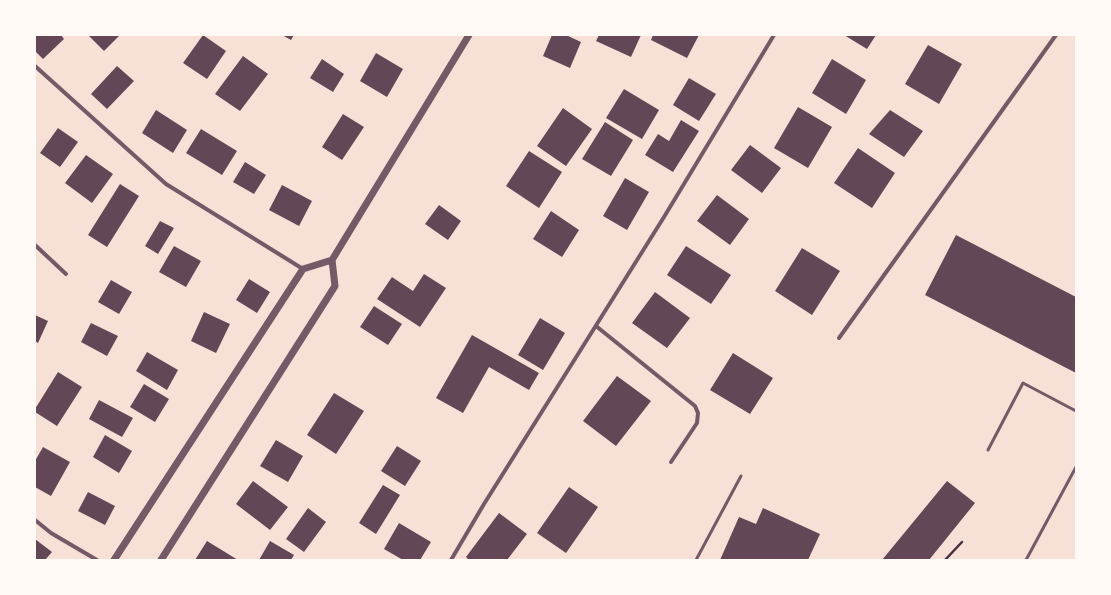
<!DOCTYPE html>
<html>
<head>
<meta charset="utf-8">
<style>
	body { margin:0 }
	#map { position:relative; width:1111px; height:595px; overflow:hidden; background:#f7e1d7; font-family:"Fira Sans Condensed",sans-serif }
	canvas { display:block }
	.frame { position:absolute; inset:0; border:36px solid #fffaf5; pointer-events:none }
</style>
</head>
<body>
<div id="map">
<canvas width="1111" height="595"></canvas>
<div class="frame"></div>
</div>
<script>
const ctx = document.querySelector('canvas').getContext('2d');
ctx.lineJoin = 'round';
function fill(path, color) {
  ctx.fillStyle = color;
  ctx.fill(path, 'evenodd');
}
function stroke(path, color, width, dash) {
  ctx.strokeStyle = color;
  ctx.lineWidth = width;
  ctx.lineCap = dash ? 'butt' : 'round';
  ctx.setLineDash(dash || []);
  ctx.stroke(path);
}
fill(new Path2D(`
	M35 35H61L64 39 43 59 35 51Z
	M88 35H120L104 51Z
	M203 35 226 51 207 79 183 63Z
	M282 35H294L291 40Z
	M552 35H566L581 42 570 68 543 56Z
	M599 35H641L631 57 596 41Z
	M653 35H699L687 58 651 40Z
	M844 35H876L867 49Z
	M928 45 962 64 939 104 905 84Z
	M376 53 403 69 387 97 360 81Z
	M243 56 268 74 240 111 215 94Z
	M322 59 344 74 333 92 310 78Z
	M832 59 866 80 846 114 812 93Z
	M117 66 134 81 107 109 91 94Z
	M689 78 716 94 699 121 673 105Z
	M624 89 659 110 642 139 606 118Z
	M798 107 832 127 808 168 774 148Z
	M563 108 592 129 566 166 537 146Z
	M156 110 187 130 173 153 142 133Z
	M890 110 923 131 904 157 869 134Z
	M343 114 364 127 342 160 322 147Z
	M681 120 699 131 673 172 645 155 658 134 669 141Z
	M605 122 633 140 611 176 582 159Z
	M58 128 78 142 60 167 40 153Z
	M201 129 237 151 222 175 186 153Z
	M750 145 781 168 762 193 731 170Z
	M858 148 895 173 872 208 834 183Z
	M529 151 562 172 539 208 506 186Z
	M86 155 113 174 92 203 65 183Z
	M245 162 266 175 254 194 233 182Z
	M625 178 649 192 627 230 603 216Z
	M120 184 139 196 107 247 88 235Z
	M282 185 312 201 299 226 269 210Z
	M717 195 749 219 730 245 697 221Z
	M439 205 461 221 448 240 425 224Z
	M551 211 579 230 562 257 533 239Z
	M160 221 174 228 158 254 145 246Z
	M956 235 1076 297V373L925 295Z
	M174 246 201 261 186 287 159 272Z
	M686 246 731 275 711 304 667 275Z
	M802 248 840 271 812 315 775 291Z
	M424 274 446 288 420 327 377 299 392 277 413 291Z
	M249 279 270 292 257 313 236 300Z
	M111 280 132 292 119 314 98 302Z
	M655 292 690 318 667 348 632 323Z
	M374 306 402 324 388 345 360 327Z
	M204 312 230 324 216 353 191 341Z
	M35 315 48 321 38 343 35 341Z
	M540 318 565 333 543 370 518 355Z
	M91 323 118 336 107 356 81 342Z
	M472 335 539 373 529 390 489 367 463 413 436 398Z
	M147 352 178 370 167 390 136 371Z
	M733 353 773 378 750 414 710 390Z
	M58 372 82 387 57 426 35 412V409Z
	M617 376 651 401 616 446 583 421Z
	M144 384 169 399 155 422 130 407Z
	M334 393 364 411 336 454 307 435Z
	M99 400 133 418 122 437 89 419Z
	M105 435 132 451 119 473 93 457Z
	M276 440 303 456 288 482 260 466Z
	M397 446 421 461 405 486 381 471Z
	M43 447 70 462 51 496 35 487V461Z
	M253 481 288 507 270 530 236 504Z
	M947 481 975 503 929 560H882Z
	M383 485 400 495 376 534 359 523Z
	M569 487 598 507 566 553 537 533Z
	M88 492 115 506 105 525 78 511Z
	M308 508 326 522 304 552 286 539Z
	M763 508 820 534 808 560H720L739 517 756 524Z
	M499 513 527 534 507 560H469L466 557Z
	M399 523 431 542 420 560H403L384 549Z
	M35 539 52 552 45 560H35Z
	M207 541 238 560H195Z
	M270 541 294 555 291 560H259Z`), '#644757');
stroke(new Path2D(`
	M945 560 962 542`), '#4a2c40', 2.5);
stroke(new Path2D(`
	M988 450 1023 383 1076 411
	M696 560 741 476
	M1026 560 1076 467`), '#755966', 3);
stroke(new Path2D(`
	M35 66 166 184 303 269
	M35 245 66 274
	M596 326 695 406 698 413 697 423 671 462
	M839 338 1056 35
	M35 520 51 533 97 560
	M451 560 484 504 664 217 774 35`), '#755966', 4);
stroke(new Path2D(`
	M114 560 303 269 332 260
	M161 560 335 286 332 260 469 35`), '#755966', 7);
</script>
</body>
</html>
